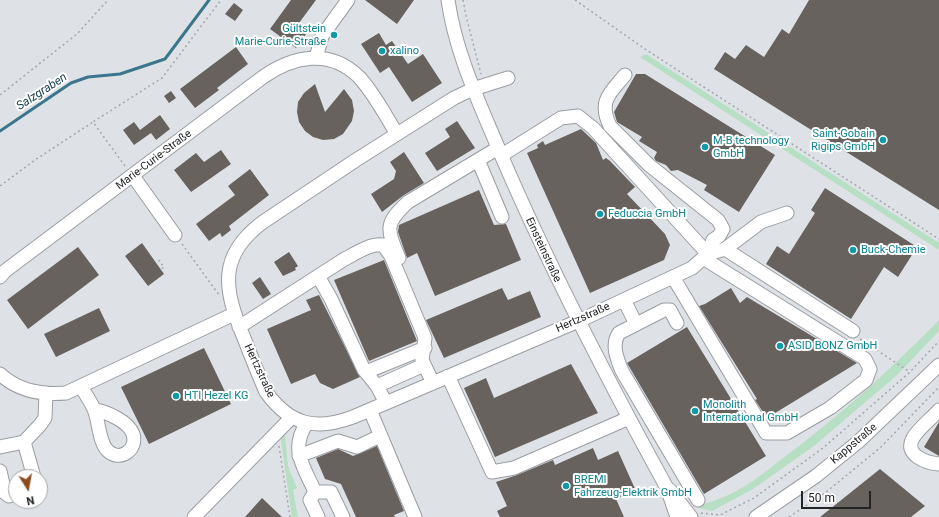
<!DOCTYPE html>
<html>
<head>
<meta charset="utf-8">
<style>
	body { margin:0 }
	#map { position:relative; width:939px; height:517px; overflow:hidden; background:#dee2e7; font-family:Roboto,sans-serif }
	canvas { display:block }
	.north { position:absolute; left:8px; top:469px; width:40px; height:40px; box-sizing:border-box; background:#fff; border:1px solid #a7a7a8; border-radius:50%; rotate:169deg; font-size:11px; font-weight:700; line-height:16px; text-align:center; color:#222325 }
	.north::after { content:''; display:block; margin:auto; width:14px; height:18px; background:#8e4c1c; clip-path:polygon(50% 0,100% 100%,50% 72%,0 100%) }
	.scale { position:absolute; left:801px; top:491px; width:70px; height:18px; box-sizing:border-box; border:2px solid #222325; border-top:0; padding-left:5px; font-size:12px; line-height:14px; white-space:nowrap; color:#222325; -webkit-text-stroke:3px #fff; paint-order:stroke }
</style>
</head>
<body>
<div id="map">
<canvas width="939" height="517"></canvas>
<div class="north">N</div>
<div class="scale">50 m</div>
</div>
<script>
const ctx = document.querySelector('canvas').getContext('2d');
ctx.lineJoin = 'round';
function fill(path, color) {
  ctx.fillStyle = color;
  ctx.fill(path, 'evenodd');
}
function stroke(path, color, width, dash) {
  ctx.strokeStyle = color;
  ctx.lineWidth = width;
  ctx.lineCap = dash ? 'butt' : 'round';
  ctx.setLineDash(dash || []);
  ctx.stroke(path);
}
function write(font, color, halo, rows, align = 'center') {
  ctx.font = font + ' Roboto,sans-serif';
  ctx.lineWidth = 4;
  ctx.setLineDash([]);
  ctx.textBaseline = 'middle';
  ctx.strokeStyle = halo;
  ctx.fillStyle = color;
  for (const [text, x, y, turn = 0] of rows) {
    ctx.save();
    ctx.translate(x, y);
    ctx.rotate((+turn || 0) * Math.PI / 180);
    ctx.textAlign = isNaN(turn) ? turn : align;
    if (halo) ctx.strokeText(text, 0, 0);
    ctx.fillText(text, 0, 0);
    ctx.restore();
  }
}
fill(new Path2D(`
	M646 54 939 243V250L640 57Z
	M939 320V331L896 376 814 446 753 489 712 511 698 508V505C734 498 759 477 787 455 842 414 892 368 939 320Z
	M280 435H285L288 466 297 488 293 490 298 517H292Z`), '#b7dfc3');
stroke(new Path2D(`
	M0 131 71 83 88 77 120 74 165 59 209 0`), '#3b768c', 3);
fill(new Path2D(`
	M291 0H316L299 23 309 30 296 48 270 29Z
	M365 0H414L397 24Z
	M809 0H939V210L714 69 725 52 735 59 746 45 764 57 782 29 789 34Z
	M234 3 243 10 235 21 225 14Z
	M379 33 386 45 392 41 408 64 423 54 442 83 412 102 389 67 380 73 361 44Z
	M236 47 248 64 217 88 219 90 195 108 180 89Z
	M636 74H645L775 155 739 212 704 190 707 185 678 170 671 171 666 165 656 161 654 158 657 152 639 141 642 137 617 122 614 112Z
	M315 84 325 112 344 89 352 100 354 111 352 121 343 134 334 139 323 140 313 137 305 131 299 122 297 112 298 102 304 93Z
	M171 91 176 98 169 103 164 96Z
	M160 115 170 129 156 140 151 133 134 145 123 130 134 122 140 130Z
	M457 121 475 148 437 171 425 153 450 137 445 129Z
	M581 129 596 143 603 160 606 158 610 161 635 187 627 194 665 234 670 245 664 260 590 293 527 153 538 148 537 145 543 141 545 145Z
	M221 150 231 164 191 192 174 170 196 153 204 162Z
	M404 152 424 183 404 195 382 212 371 194 394 179 396 171 390 162Z
	M250 169 269 195 229 226 231 230 222 237 220 233 209 241 196 224 235 195 228 186Z
	M825 188 917 247 898 277 884 267 851 319 766 264 777 246 789 254 815 213 811 210Z
	M479 190 494 225 506 224 521 260 435 296 417 253 407 258 398 232 399 225Z
	M142 243 164 274 148 286 125 256Z
	M78 247 99 275 28 329 7 300Z
	M289 252 298 266 295 268 296 270 283 276 274 262Z
	M384 260 417 341 369 361 334 280Z
	M260 277 271 294 263 299 252 283Z
	M502 288 508 300 530 291 541 317 444 358 426 320Z
	M731 288 740 303 747 297 857 363 767 418 755 400 757 399 699 306 705 304Z
	M319 295 360 377 333 389 320 383 315 374 291 384 267 329 311 310 306 300Z
	M99 308 110 331 56 357 44 334Z
	M687 327 766 456 704 494 627 363Z
	M204 348 231 404 149 444 121 387Z
	M571 364 598 413 495 457 464 388 486 378 494 398Z
	M939 422V456L924 447Z
	M377 446 404 511 394 515 395 517H356L341 484 325 479 316 458 338 449 353 456Z
	M593 448 598 460 618 451 636 491 616 499 624 517H500L497 511 507 506 496 482 517 475 553 460 555 465Z
	M880 469 925 506 911 517H820Z
	M262 498 282 517H245Z`), '#67625e');
const minor = new Path2D(`
	M448 0C456 56 481 106 502 157 551 271 607 379 667 488L677 517
	M316 58 322 36 348 0
	M625 75C610 93 598 101 610 126L649 165 718 220 723 229 719 236 713 240 708 254
	M508 78 473 89 454 98 356 160 263 222C217 256 224 290 244 338 251 356 258 374 266 392 290 425 315 431 353 417L583 319 692 268 708 254 725 249 853 331
	M502 155 561 118 578 116 593 128 708 254
	M478 160 502 217
	M133 176 175 235
	M725 249 761 222 787 213
	M399 258C387 229 384 224 408 202L498 148
	M318 276 331 299 364 370 377 386 386 403
	M0 277 5 271 263 77C293 56 330 48 359 77 374 93 385 115 397 134
	M673 277 766 433H787L830 408 866 380 870 369 865 359 703 258
	M624 300 636 324
	M677 323 670 310H664L619 333C611 344 617 359 622 371L698 500
	M239 327 343 260C355 254 370 243 383 245L391 256 425 338 422 360 433 383
	M366 372 425 348
	M0 374C18 391 42 395 66 393L234 314
	M448 376 492 472 514 468 629 418
	M377 386 424 365
	M81 387C86 395 92 403 95 412 99 423 99 441 107 450 119 463 138 450 133 434 128 421 107 412 95 410
	M370 410 415 517
	M939 410C931 419 919 428 913 438 903 455 927 463 939 464
	M307 423C289 449 304 467 315 492L310 500 318 517
	M24 442 34 477
	M0 447 24 442 40 425 45 418 46 393
	M299 456 338 441 357 447 380 436
	M0 471 5 493 9 496 16 494
	M670 490 691 517
	M315 492H331L343 517
	M194 517 291 418
	M756 517 816 476 858 442 939 365`);
stroke(minor, '#999da2', 15);
stroke(new Path2D(`
	M463 0 466 16 481 74
	M575 0 645 49 939 239
	M0 95 77 34 108 0
	M125 166 93 122 162 78 221 0
	M0 186 35 160 93 122
	M182 244 219 295
	M160 260 159 261 164 267 161 269
	M860 339 910 372
	M279 446 290 517
	M701 513 720 515 754 498 823 448 910 372 939 341
	M789 517 825 493 881 447 939 387`), '#a4a7ab', 1.5, [2, 3]);
stroke(minor, '#fff', 13);
for (const [x, y, r, color] of [
	[334,35,4,"#0f9aa8"],
	[382,51,4,"#0f9aa8"],
	[883,140,4,"#0f9aa8"],
	[705,147,4,"#0f9aa8"],
	[600,214,4,"#0f9aa8"],
	[853,250,4,"#0f9aa8"],
	[780,346,4,"#0f9aa8"],
	[176,396,4,"#0f9aa8"],
	[695,411,4,"#0f9aa8"],
	[566,486,4,"#0f9aa8"]
]) {
  const dot = new Path2D();
  dot.arc(x, y, r, 0, 2 * Math.PI);
  ctx.fillStyle = color;
  ctx.fill(dot);
  stroke(dot, '#fff', 1.5);
}
write('11px', '#0d838f', '#fff', [
	["Gültstein",326,29,"right"],
	["Marie-Curie-Straße",326,42,"right"],
	["xalino",390,51],
	["Saint-Gobain",875,134,"right"],
	["Rigips GmbH",875,147,"right"],
	["M-B technology",713,141],
	["GmbH",713,154],
	["Feduccia GmbH",608,214],
	["Buck-Chemie",861,250],
	["ASID BONZ GmbH",788,346],
	["HTI Hezel KG",184,396],
	["Monolith",703,405],
	["International GmbH",703,418],
	["BREMI",574,480],
	["Fahrzeug-Elektrik GmbH",574,493]
], 'left');
write('11px', '#222325', '#fff', [
	["Marie-Curie-Straße",154,160,-37],
	["Einsteinstraße",543,250,65],
	["Hertzstraße",583,318,-24],
	["Hertzstraße",259,371,65],
	["Kappstraße",854,444,-40]
]);
write('italic 12px', '#183f4c', '#fff', [
	["Salzgraben",42,92,-33]
]);
</script>
</body>
</html>
